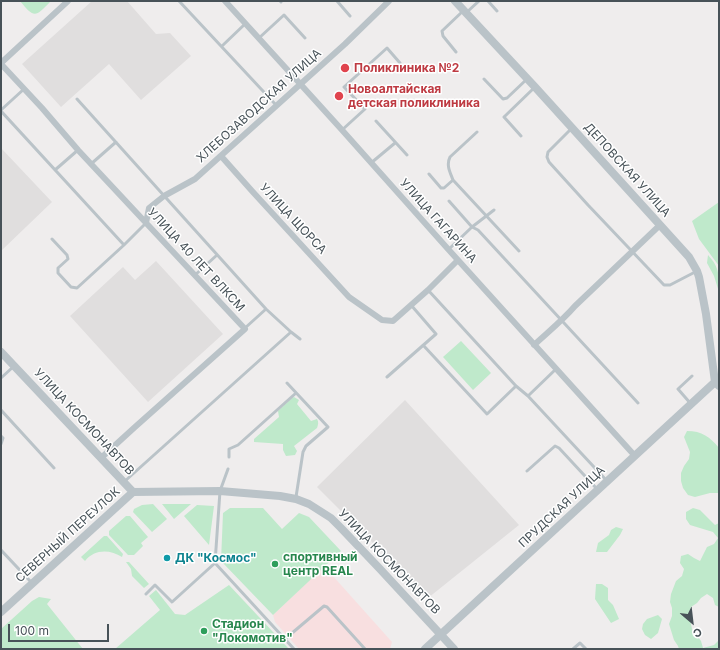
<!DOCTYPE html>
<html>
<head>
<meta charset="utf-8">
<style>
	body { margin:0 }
	#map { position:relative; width:720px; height:650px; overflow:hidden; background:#efeded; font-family:Inter,sans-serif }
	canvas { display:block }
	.frame { position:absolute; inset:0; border:2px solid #475258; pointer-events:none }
	.north { position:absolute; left:672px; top:602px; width:40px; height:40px; -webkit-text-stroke:3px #fff; paint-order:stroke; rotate:152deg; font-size:11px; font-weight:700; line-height:16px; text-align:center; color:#475258 }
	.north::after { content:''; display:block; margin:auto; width:14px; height:18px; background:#475258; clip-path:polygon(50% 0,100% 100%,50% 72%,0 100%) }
	.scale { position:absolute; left:8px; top:624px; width:101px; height:18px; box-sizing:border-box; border:2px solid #475258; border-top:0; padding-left:5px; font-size:12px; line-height:14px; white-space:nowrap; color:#475258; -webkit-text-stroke:3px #fff; paint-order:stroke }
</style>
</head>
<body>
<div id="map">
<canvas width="720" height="650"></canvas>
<div class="frame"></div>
<div class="north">С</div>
<div class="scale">100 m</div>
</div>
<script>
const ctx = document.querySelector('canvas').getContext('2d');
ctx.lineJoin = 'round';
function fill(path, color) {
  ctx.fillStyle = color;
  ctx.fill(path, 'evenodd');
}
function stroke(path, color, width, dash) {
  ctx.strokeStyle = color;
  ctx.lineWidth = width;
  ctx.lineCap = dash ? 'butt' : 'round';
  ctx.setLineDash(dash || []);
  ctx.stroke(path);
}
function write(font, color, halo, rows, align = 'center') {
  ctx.font = font + ' Inter,sans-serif';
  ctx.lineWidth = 3;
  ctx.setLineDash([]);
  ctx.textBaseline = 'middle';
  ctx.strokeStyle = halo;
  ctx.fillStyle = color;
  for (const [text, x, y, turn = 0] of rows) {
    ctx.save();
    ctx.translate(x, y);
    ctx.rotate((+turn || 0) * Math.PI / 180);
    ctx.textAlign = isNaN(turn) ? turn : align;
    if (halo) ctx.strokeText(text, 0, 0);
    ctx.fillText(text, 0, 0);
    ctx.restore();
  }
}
fill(new Path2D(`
	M92 1H127L156 34 170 33 191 56 141 100 109 64 61 107 22 64Z
	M1 148 52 202 1 251Z
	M156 261 223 334 148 402 70 316 123 267 135 280Z
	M405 400 519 525 428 598 317 487Z`), '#e0dede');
fill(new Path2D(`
	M324 566 392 642 390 649H299L275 622 273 615Z`), '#f8dfe0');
fill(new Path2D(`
	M20 1H51C35 17 35 19 20 1Z
	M719 202V266L699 239 692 221Z
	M708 255C720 268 719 276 719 292L714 276 707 263Z
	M461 341 491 373 473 390 443 357Z
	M294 397 299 400 297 404 311 421 317 419C319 422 318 425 317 428L294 446 297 451 295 455 286 456 283 450V444L254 442V439L279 417 278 411 279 410 292 398Z
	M687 431C702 431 710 437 719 448V493H710L695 497 688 495 683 488 681 481V473L684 466 689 459 690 452 684 437Z
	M153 504 167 519 152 532 133 512 134 509 142 505Z
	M162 504H191L174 519Z
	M197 505 214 506 209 545 184 516Z
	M230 508H263L282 529 299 513 309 517 341 551 273 615 221 561 223 513Z
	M693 508 700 510 715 525 719 523V607L715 605 713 598 707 594 701 598 697 603 691 607 689 614 692 629 701 641 703 648 714 645 719 640V649H679L678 646 674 640 669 624 672 616V608L670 602 671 594 676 581 682 576 684 569 680 563 681 556 688 554 694 558 700 561 707 547 714 544 718 538 713 532 690 525 686 519V512Z
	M126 516H130L148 537 141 543 143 546 134 555H128L109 535V531Z
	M616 527 623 529 620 535 607 552H596L598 543 609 535 611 530Z
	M104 536H107L123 554 122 557C110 549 94 549 85 561L81 557Z
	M126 562H129L149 584 144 588 132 576 131 569Z
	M596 584H602L608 588V600L613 605 619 619 611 623 595 599Z
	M229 585 289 649H115L160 610 149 596 156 590 175 614 185 615Z
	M39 597 51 599 47 604 83 649H1V629L32 601Z
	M658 615 662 619 658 633 651 639 645 635 642 629 643 624 647 619Z`), '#bfe9cb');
stroke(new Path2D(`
	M179 1 276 105
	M280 1 281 2
	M337 1 350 16
	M488 1 497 11
	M467 12 479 1
	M259 38 284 15 305 38
	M222 46 245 24
	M456 52 443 36 442 31 463 11
	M484 79 503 99 507 98 527 79
	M77 99 266 309 291 332
	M1 110 24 89
	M1 111 124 245 146 223
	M376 121 407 155
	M571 129 548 152 547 157 549 162 588 205 664 285H670L697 271
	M342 130 365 109 344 87 387 48 400 63
	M477 132 450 157C446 165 450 172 453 180L519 251
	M521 136 504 117 535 87
	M371 163 395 143
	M91 164 116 142
	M55 170 78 150
	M429 174 441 188H444L453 180
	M449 201 472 227 478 230 638 403
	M52 239 67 255 68 259 58 268V273L71 287 77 288 124 245
	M449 249 472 227 494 210
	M195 275 217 255
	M428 290 516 386 528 396 607 481
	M245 328 266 309
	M423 345 487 414 516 386
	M387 377 436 334 411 305
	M1 378 13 367
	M287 383 328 427 306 446 303 452 296 497
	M528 396 556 369
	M691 404 678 389 692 376
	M1 410 54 468
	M1 436 3 438 1 444
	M229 457V449L238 445 296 393
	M527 471 555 446 559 448 597 489
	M125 481 291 332 300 339
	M1 550 31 582
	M215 563 294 649
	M146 594 155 585 172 602 215 563 220 491 228 469
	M285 639 324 606 327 607 365 649
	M573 649 580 643 586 649`), '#bac3c8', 3);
stroke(new Path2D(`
	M225 1 342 130 448 249 635 456
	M1 63 68 1
	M1 64 42 108 78 150 245 329 135 427 101 458
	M221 156 252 191 349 297 382 320 393 321 428 290 458 260
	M146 223 149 208 164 196 195 179 345 44 389 1
	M534 345C548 332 563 320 575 306L660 225`), '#bac3c8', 6);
stroke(new Path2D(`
	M455 1 535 87 689 257 697 271 699 277 706 314 715 382 719 386
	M1 352 133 492 220 491 280 496 296 499 309 504 331 518 341 528 380 569 454 649
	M1 612 133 492
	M425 649 715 382`), '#bac3c8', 8);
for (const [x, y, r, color] of [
	[345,68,5,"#e0444e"],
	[339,96,5,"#e0444e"],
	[167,558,4,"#0f9aa8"],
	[275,564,4,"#2e9e5b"],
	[204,631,4,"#2e9e5b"]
]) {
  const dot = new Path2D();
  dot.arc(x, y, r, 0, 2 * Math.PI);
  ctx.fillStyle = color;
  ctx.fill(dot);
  stroke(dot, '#fff', 1.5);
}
write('bold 12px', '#be3a42', '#fff', [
	["Поликлиника №2",354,68],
	["Новоалтайская",348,89],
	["детская поликлиника",348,103]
], 'left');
write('12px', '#475258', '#fff', [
	["ХЛЕБОЗАВОДСКАЯ УЛИЦА",259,106,-42],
	["ДЕПОВСКАЯ УЛИЦА",627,170,48],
	["УЛИЦА ЩОРСА",293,219,47],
	["УЛИЦА ГАГАРИНА",438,221,48],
	["УЛИЦА 40 ЛЕТ ВЛКСМ",196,260,47],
	["УЛИЦА КОСМОНАВТОВ",84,422,47],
	["ПРУДСКАЯ УЛИЦА",562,507,-43],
	["СЕВЕРНЫЙ ПЕРЕУЛОК",68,535,-42],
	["УЛИЦА КОСМОНАВТОВ",389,562,46]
]);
write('bold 12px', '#27864d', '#fff', [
	["спортивный",283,557],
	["центр REAL",283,571],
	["Стадион",212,624],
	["\"Локомотив\"",212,638]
], 'left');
write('bold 12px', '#0d838f', '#fff', [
	["ДК \"Космос\"",175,558]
], 'left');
</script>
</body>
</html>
